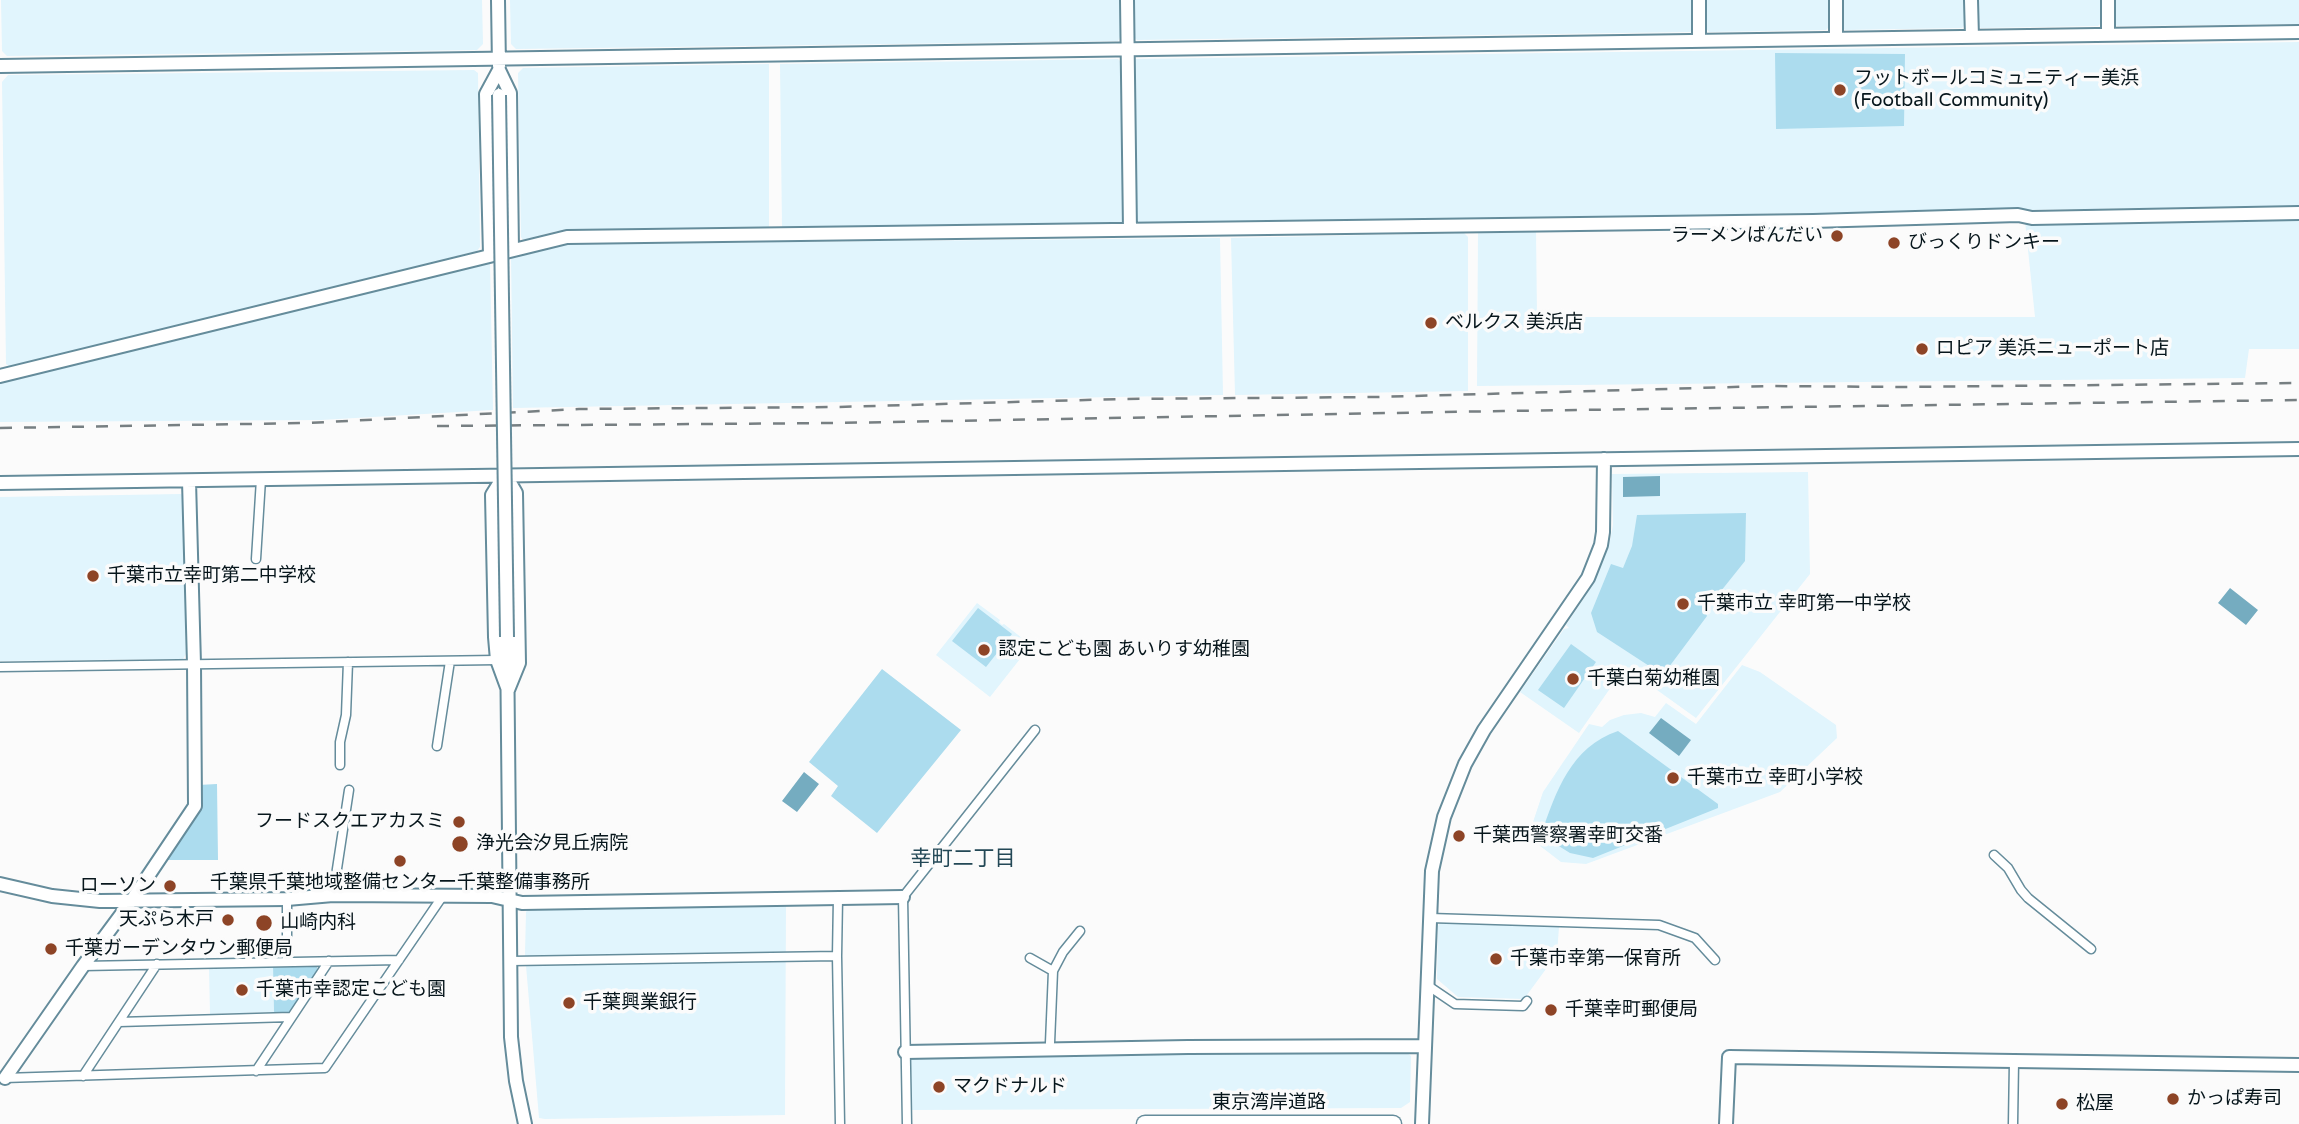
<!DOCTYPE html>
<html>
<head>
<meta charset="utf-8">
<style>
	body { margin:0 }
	canvas { display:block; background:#fbfbfb }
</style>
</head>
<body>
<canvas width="2299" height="1124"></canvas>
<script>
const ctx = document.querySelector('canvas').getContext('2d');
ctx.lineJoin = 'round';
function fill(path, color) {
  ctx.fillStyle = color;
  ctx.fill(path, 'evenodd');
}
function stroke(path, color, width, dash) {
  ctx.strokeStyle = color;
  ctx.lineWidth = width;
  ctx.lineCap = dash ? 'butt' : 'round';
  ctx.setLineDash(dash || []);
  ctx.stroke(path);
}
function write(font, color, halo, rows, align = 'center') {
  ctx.font = font + ' "Varela Round","Noto Sans JP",sans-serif';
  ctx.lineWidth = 7;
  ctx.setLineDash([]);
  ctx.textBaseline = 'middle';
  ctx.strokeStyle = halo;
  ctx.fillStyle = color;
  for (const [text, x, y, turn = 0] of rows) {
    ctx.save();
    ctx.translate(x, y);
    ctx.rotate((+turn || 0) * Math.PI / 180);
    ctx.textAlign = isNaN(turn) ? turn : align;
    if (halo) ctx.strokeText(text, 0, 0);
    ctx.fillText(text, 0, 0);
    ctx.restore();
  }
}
fill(new Path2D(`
	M1 0H482L483 44 477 50 7 56 2 51Z
	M510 0H1120V37L1118 41 516 49 511 44Z
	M1133 0H1692L1693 29 1690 32 1137 40 1134 37Z
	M1705 0H1828L1829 27 1826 30 1709 32 1706 28Z
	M1841 0H1964L1965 25 1962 28 1845 30 1842 27Z
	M1977 0H2101V23L2098 26 1981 28 1977 25Z
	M2113 0H2299V24L2117 26 2114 23Z
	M2299 42V206L1140 223 1136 220 1134 62 1136 59Z
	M1118 59 1121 62 1124 221 1122 223 782 228 780 64Z
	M769 64V228L557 231 523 240 521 237 518 73 523 68Z
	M474 70 478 73 480 247 477 251 10 367 6 364 2 82 8 75Z
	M2299 218V349H2249L2245 378 1477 386 1478 231 1536 230 1537 317H2035L2025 221Z
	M1464 233 1468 237V391L1235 395 1231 238Z
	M1220 238 1223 395 513 408 511 257 558 244Z
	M490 261 493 410 321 420 0 422V383Z
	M1808 472 1810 574 1696 718 1625 667 1579 733 1520 692 1564 629 1569 628 1566 625 1594 583 1610 540 1613 525 1612 474Z
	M181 494 184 497 186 654 183 659 0 661V497Z
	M977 603 1000 620 999 622 1002 625 1004 624 1031 645 990 697 936 655Z
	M1742 665 1760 672 1836 725 1837 738 1780 792 1586 864 1561 862 1531 839 1530 831 1543 792 1589 724 1602 727 1610 720 1624 715 1641 713 1655 717 1666 703 1696 724Z
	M786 904 785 1115 545 1119 539 1118 525 954 526 912 530 907Z
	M1441 922 1559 927 1557 954 1524 999 1458 997 1437 979 1438 926Z
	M273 966 274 1012 210 1014 209 968Z
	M1406 1052 1411 1056 1410 1102 1401 1108 911 1110 910 1061 912 1058Z`), '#e1f5fd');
fill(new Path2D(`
	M1775 53 1905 54 1904 126 1776 129Z
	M1746 513 1745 561 1705 611 1707 616 1663 675 1597 632 1591 613 1611 564 1623 568 1632 546 1637 515Z
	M978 608 1012 634 986 667 952 641Z
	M1571 644 1596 662 1564 708 1538 690Z
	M882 669 961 730 877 833 831 796 838 786 809 762Z
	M1618 731 1718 804V808L1593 858 1570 853 1541 835C1556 791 1571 747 1618 731Z
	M217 784 218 860H163L198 785Z
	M315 964 319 971 289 1012H274L273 966Z`), '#acdcee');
fill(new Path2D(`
	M1660 476V496L1623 497V477Z
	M2230 588 2258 610 2246 625 2218 603Z
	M1661 718 1691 740 1679 756 1649 733Z
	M804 772 819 784 797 812 782 801Z`), '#75acc0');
const street = new Path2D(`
	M256 559 261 479
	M0 667 497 660
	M437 746 450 661
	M340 765V742L346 715 348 662
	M1994 855 2008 868 2021 890 2028 898 2091 949
	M333 895 349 790
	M838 898 837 956 840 1124
	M287 899V962
	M1430 918 1659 925 1695 938 1715 960
	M1030 958 1053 971
	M511 961 837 956
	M83 966 399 960
	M1427 985 1455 1004 1523 1006 1527 1001
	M119 1022 291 1017
	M1050 1043 1053 971 1063 952 1080 931
	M256 1071 329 961
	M83 1076 157 964
	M4 1078 325 1068 442 897
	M907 1124 903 897 1035 730
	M2013 1124 2014 1062`);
const secondary = new Path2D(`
	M498 0 499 66
	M1127 0 1130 230
	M1699 0V41
	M1836 0V39
	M1971 0 1972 37
	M2108 0V35
	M0 66 2299 32
	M499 70 510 93 512 250
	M490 255 486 94 499 70
	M0 376 567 237 1813 221 2018 215 2032 218 2299 213
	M505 474 516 493 519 663 508 690 497 660 495 637 492 495Z
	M0 483 2299 449
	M507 637 511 1037 516 1081 525 1124
	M0 884 52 896 100 901 287 899 333 895 492 896 522 903 903 897
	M905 1052 1188 1047 1425 1046
	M5 1078 83 966 132 900 195 806 194 664 189 481
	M1422 1124 1432 871 1444 817 1465 764 1484 730 1588 578 1601 545 1603 532 1604 459
	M1726 1124 1729 1057 2299 1065`);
const highway = new Path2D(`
	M1145 1124H1393`);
stroke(street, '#658c9b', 11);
stroke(secondary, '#658c9b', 16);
stroke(highway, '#658c9b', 19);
stroke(street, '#fff', 8);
stroke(secondary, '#fff', 12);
stroke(highway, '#fff', 16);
stroke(new Path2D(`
	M437 426 836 423 1503 411 2299 400
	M0 428 307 423 579 409 836 407 1121 399 1378 397 1770 386 1902 387 2299 383`), '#777f82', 2.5, [12, 12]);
const secondaryBridge = new Path2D(`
	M499 95 507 637`);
stroke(secondaryBridge, '#658c9b', 16, []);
stroke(secondaryBridge, '#fff', 12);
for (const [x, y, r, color] of [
	[1840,90,7,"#8d4426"],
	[1837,236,7,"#8d4426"],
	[1894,243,7,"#8d4426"],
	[1431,323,7,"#8d4426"],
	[1922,349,7,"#8d4426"],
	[93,576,7,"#8d4426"],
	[1683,604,7,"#8d4426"],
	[984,650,7,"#8d4426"],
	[1573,679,7,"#8d4426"],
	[1673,778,7,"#8d4426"],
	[459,822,7,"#8d4426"],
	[1459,836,7,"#8d4426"],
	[460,844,9,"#8d4426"],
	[400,861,7,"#8d4426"],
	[170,886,7,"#8d4426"],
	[228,920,7,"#8d4426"],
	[264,923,9,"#8d4426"],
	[51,949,7,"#8d4426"],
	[1496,959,7,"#8d4426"],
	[242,990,7,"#8d4426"],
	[569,1003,7,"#8d4426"],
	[1551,1010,7,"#8d4426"],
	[939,1087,7,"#8d4426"],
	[2173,1099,7,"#8d4426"],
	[2062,1104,7,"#8d4426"]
]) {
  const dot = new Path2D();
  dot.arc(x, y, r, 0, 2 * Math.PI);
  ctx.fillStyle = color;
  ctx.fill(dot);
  stroke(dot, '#fbfbfb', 2.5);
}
write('19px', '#07161c', '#fbfbfb', [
	["フットボールコミュニティー美浜",1854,79],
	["(Football Community)",1854,101],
	["ラーメンばんだい",1823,236,"right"],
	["びっくりドンキー",1908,243],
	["ベルクス 美浜店",1445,323],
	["ロピア 美浜ニューポート店",1936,349],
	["千葉市立幸町第二中学校",107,576],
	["千葉市立 幸町第一中学校",1697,604],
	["認定こども園 あいりす幼稚園",998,650],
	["千葉白菊幼稚園",1587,679],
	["千葉市立 幸町小学校",1687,778],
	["フードスクエアカスミ",445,822,"right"],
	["千葉西警察署幸町交番",1473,836],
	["浄光会汐見丘病院",476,844],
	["千葉県千葉地域整備センター千葉整備事務所",400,883,"center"],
	["ローソン",156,886,"right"],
	["天ぷら木戸",214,920,"right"],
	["山崎内科",280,923],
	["千葉ガーデンタウン郵便局",65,949],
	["千葉市幸第一保育所",1510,959],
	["千葉市幸認定こども園",256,990],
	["千葉興業銀行",583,1003],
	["千葉幸町郵便局",1565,1010],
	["マクドナルド",953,1087],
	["かっぱ寿司",2187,1099],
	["松屋",2076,1104]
], 'left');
write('19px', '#07161c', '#fbfbfb', [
	["東京湾岸道路",1269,1103]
]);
write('21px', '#234856', '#fbfbfb', [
	["幸町二丁目",963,859]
]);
</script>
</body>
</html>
